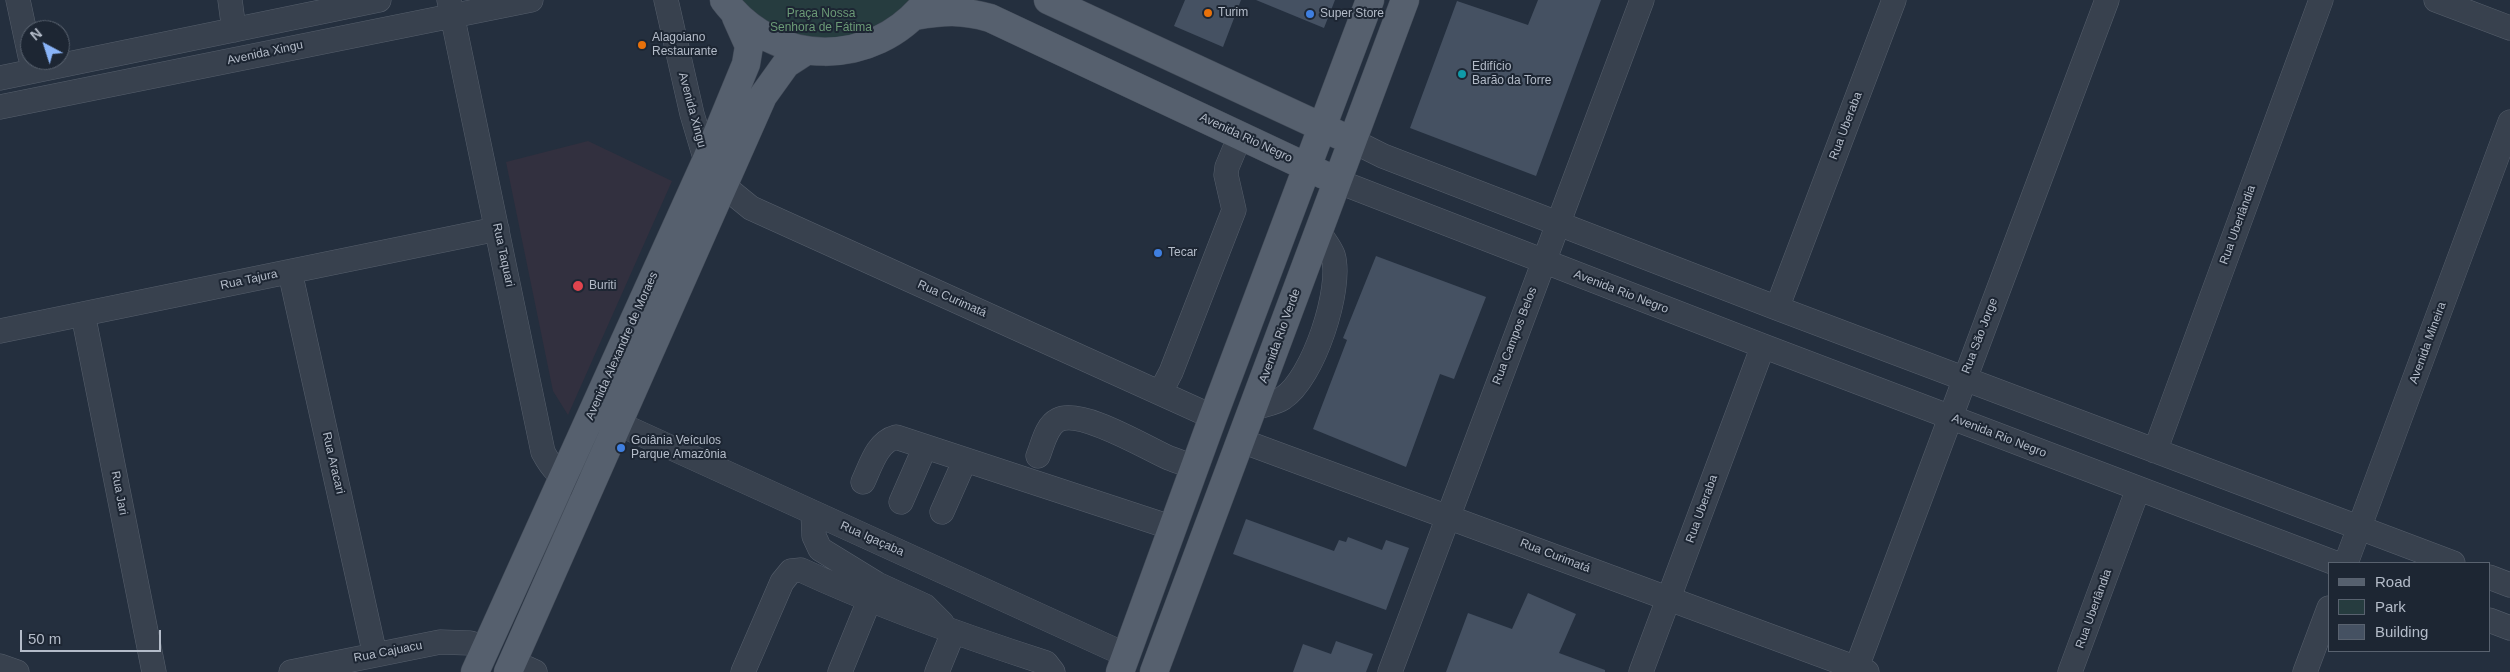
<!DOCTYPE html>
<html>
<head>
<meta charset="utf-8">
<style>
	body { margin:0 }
	#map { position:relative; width:2510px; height:672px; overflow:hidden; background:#242f3e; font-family:Arial,sans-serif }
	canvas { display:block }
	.legend { position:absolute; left:2328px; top:562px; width:162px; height:90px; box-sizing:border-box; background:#1d2633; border:1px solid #59626f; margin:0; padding:6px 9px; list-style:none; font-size:15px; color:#b4bcc9 }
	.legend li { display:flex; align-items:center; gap:10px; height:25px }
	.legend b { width:25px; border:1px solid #59626f }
	.north { position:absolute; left:20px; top:20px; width:50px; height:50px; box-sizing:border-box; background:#1d2633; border:1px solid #59626f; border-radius:50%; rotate:320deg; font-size:14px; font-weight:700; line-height:20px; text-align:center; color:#b4bcc9 }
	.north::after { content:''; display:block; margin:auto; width:18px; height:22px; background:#8ab4f8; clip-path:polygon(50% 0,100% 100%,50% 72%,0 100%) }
	.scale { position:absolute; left:20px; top:630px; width:141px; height:22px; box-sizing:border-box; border:2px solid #b4bcc9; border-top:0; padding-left:6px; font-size:15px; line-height:18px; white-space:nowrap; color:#b4bcc9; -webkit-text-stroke:4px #1d2633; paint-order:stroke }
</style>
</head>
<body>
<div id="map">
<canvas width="2510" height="672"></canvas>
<ul class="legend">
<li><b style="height:6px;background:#56606e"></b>Road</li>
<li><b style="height:14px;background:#263c3f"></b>Park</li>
<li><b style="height:14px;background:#455162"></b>Building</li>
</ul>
<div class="north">N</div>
<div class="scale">50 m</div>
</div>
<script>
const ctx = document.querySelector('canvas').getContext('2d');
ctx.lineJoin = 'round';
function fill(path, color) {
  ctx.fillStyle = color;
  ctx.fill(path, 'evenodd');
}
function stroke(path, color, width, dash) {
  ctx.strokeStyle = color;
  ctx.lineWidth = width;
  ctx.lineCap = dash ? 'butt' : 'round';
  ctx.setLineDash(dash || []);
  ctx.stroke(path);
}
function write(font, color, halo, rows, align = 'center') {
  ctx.font = font + ' Arial,sans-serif';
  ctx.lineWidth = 4;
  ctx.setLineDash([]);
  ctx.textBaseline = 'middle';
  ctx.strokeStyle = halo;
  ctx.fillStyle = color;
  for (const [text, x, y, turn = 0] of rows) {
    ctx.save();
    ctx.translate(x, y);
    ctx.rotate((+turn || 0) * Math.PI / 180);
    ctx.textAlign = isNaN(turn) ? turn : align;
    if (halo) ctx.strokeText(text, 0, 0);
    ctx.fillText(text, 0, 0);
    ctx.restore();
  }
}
fill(new Path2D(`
	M588 141 672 181 568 415 553 391 506 162Z`), '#32303f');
fill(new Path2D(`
	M735 0H917L874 34 798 41Z`), '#263c3f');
fill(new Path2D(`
	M1185 0H1241L1223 47 1174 26Z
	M1256 0H1335L1324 28Z
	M1538 0H1601L1536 176 1410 128 1457 1 1528 25Z
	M1376 256 1486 297 1454 379 1440 374 1406 467 1313 429 1347 340 1343 338Z
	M1246 519 1334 551 1339 540 1346 542 1348 537 1382 550 1386 540 1409 548 1386 610 1233 554Z
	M1528 593 1576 614 1559 653 1605 670V672H1446L1468 613 1512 629Z
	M1336 641 1373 654 1366 672H1293L1303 644 1331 654Z`), '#455162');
const minor = new Path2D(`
	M18 0 30 56
	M230 0 234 30
	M449 0 543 452C552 469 560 477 577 485
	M666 0 692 114 706 161 724 186 751 208 1213 417
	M2436 0 2510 28
	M0 78 379 0
	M0 107 531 0
	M1353 141 1383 156 1777 308 2453 563
	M1337 181 1763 346 2335 563
	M290 272 375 655
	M1777 308 1894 0
	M83 314 154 672
	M0 331 497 229
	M1160 393 1171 372 1234 210 1226 175 1227 167 1240 136
	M1254 408C1263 405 1276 403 1283 398 1313 379 1343 288 1333 255 1330 247 1323 239 1319 232
	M617 423 1126 655
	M1242 441 1867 672
	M2155 451 2321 0
	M1038 456C1043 444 1046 426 1058 420 1081 408 1146 448 1169 458 1177 461 1186 464 1194 467
	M863 482C871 465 877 442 896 437L1173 528
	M901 502 925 447
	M942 512 965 460
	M813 513 814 536 820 549 877 584 925 606 942 623
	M2346 563 2510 122
	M2489 577 2510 585
	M2489 620 2510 628
	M513 662 535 672
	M0 666 17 672
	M291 672 440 642 470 643 486 648
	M743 672 782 582 791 571 801 570C881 607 963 636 1046 663L1053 672
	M840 672 869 601
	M937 672 953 633
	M1390 672 1642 0
	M1641 672 1763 346
	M1855 672 2107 0
	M2070 672 2138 489
	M2305 672 2329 608`);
const major = new Path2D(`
	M724 0C775 68 873 69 926 2
	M1048 0 1339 135
	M915 16C944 11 961 10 990 18L1324 175
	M475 672 706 161 746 64 749 46 736 17
	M508 672 763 96 786 64 806 51
	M1120 672 1213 417 1370 0
	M1154 672 1405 0`);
stroke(minor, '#565f6c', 25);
stroke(major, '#414a57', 29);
stroke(minor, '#38414e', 24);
stroke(major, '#56606e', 28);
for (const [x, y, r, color] of [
	[1208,13,5,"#e8710a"],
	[1310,14,5,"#3f7fe0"],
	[642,45,5,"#e8710a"],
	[1462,74,5,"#0f9aa8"],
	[1158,253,5,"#3f7fe0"],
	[578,286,6,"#e0444e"],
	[621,448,5,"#3f7fe0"]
]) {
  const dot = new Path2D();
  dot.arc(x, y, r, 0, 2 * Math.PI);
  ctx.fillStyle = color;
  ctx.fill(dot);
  stroke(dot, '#1d2633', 2);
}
write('12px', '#b4bcc9', '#1d2633', [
	["Turim",1218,13],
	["Super Store",1320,14],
	["Alagoiano",652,38],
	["Restaurante",652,52],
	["Edifício",1472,67],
	["Barão da Torre",1472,81],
	["Tecar",1168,253],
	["Buriti",589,286],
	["Goiânia Veículos",631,441],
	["Parque Amazônia",631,455]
], 'left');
write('12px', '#6b9a76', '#1d2633', [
	["Praça Nossa",821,14],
	["Senhora de Fátima",821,28]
]);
write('12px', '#b4bcc9', '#1d2633', [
	["Avenida Xingu",265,53,-12],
	["Avenida Xingu",692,110,75],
	["Rua Uberaba",1846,126,-69],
	["Avenida Rio Negro",1246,138,25],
	["Rua Uberlândia",2238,225,-70],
	["Rua Taquari",503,255,78],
	["Rua Tajura",249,280,-12],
	["Avenida Rio Negro",1621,292,21],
	["Rua Curimatá",952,299,24],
	["Avenida Rio Verde",1280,336,-70],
	["Rua Campos Belos",1515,336,-69],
	["Rua São Jorge",1980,336,-69],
	["Avenida Mineira",2428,343,-70],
	["Avenida Alexandre de Moraes",622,346,-66],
	["Avenida Rio Negro",1999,436,21],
	["Rua Aracari",333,463,77],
	["Rua Jari",119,493,79],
	["Rua Uberaba",1702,509,-70],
	["Rua Igaçaba",872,539,24],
	["Rua Curimatá",1555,556,21],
	["Rua Uberlândia",2094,609,-70],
	["Rua Cajuacu",388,652,-11]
]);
</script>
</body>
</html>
